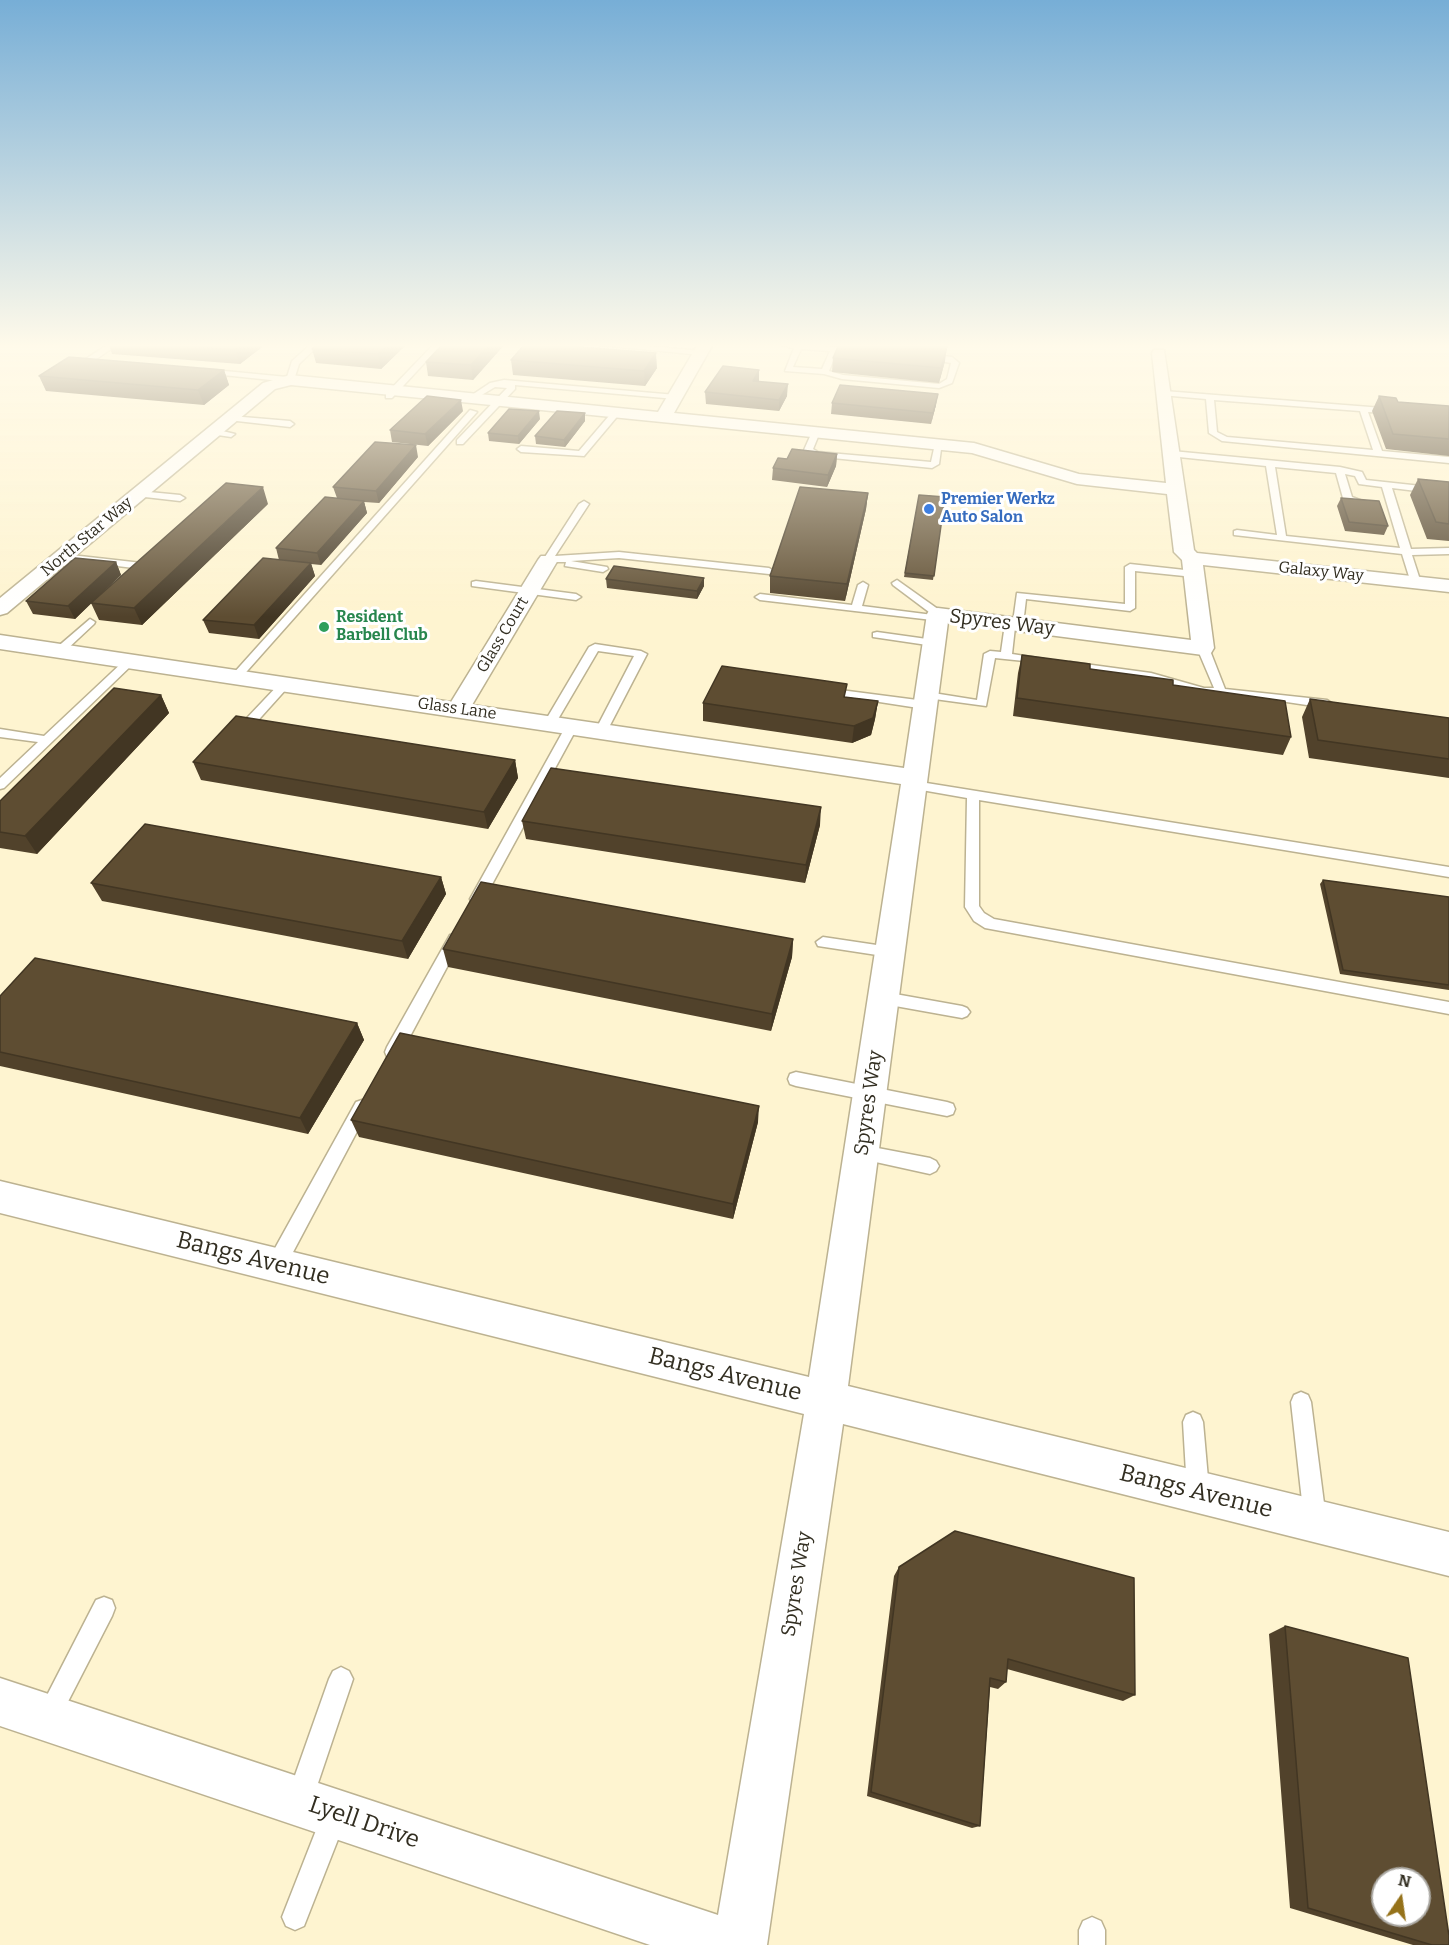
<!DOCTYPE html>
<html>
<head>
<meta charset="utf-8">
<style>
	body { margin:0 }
	#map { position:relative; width:1449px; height:1945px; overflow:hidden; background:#fef4d0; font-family:Bitter,serif }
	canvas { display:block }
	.north { position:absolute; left:1371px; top:1867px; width:60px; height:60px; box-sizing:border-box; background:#fff; border:2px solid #adaba6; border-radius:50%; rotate:13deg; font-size:16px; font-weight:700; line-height:24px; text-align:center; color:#322e21 }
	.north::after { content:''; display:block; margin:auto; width:21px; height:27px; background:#95721a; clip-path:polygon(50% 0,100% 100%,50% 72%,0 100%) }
</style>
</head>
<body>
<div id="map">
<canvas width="1449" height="1945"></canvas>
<div class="north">N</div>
</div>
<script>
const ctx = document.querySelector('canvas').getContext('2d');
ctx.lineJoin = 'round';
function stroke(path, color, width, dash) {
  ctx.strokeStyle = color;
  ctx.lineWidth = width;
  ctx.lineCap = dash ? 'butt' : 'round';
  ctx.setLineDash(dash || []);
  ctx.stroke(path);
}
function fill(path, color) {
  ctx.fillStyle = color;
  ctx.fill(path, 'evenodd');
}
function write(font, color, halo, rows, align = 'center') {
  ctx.font = font + ' Bitter,serif';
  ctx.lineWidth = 6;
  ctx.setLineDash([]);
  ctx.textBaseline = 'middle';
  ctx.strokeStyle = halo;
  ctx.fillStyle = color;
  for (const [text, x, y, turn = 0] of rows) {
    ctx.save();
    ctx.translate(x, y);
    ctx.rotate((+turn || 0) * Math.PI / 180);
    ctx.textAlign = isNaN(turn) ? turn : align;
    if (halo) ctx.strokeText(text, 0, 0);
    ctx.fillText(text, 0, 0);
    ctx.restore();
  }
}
const service = new Path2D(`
	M109 344H118L95 360 103 361V365L84 364V360Z
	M311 344H320L299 364 294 380 290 382 204 373 200 371 204 369 287 377 292 361Z
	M434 344H442L392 398H386V394Z
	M590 344H624L701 351 705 353 701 355Z
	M778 344 861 348 858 352 837 351 829 371 843 375 939 384 947 379 951 363 923 358V354L952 357 959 363 952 383 939 388 842 379 824 374 785 371 794 348ZM801 349 830 351 822 369 793 367Z
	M504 380 676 395 680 397 676 399 515 385V389L463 444H457V440L507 388 495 387 475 399H472V395L490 383Z
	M1164 391 1396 409 1397 411 1393 413 1368 412 1382 451 1449 457V463L1222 441 1209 433 1206 399 1161 395V391ZM1214 400 1360 411 1373 450 1227 437 1217 432Z
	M470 410 477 412 240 679H232V675Z
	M614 410 621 412 584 456 521 452 517 449 521 446 579 451Z
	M231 416 290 421 294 424 290 427 228 420 227 418Z
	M214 429 235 434 231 437 211 434 210 432Z
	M816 429 820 432 813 449 818 452 931 462 935 444 942 442 939 464 932 468 813 456 804 450 812 432Z
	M1172 451 1340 467 1362 472 1366 480 1449 489V495L1392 488 1411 549 1449 548V554L1412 555 1421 583 1416 586 1411 583 1402 554 1234 535V531L1237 530 1277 535 1266 466 1169 456V452ZM1275 467 1336 473 1343 498C1350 504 1362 510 1370 504L1352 497 1345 474 1355 476 1359 484 1382 487 1400 548 1286 536Z
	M139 491 180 495 185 498 180 501 136 496 134 494Z
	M584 501 589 504 555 556 619 552 769 568 774 571 769 574 619 558 571 561 607 567 608 569 603 572 565 566 566 562H544L543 560 579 504Z
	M62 554 151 564 156 567 151 570 58 559 57 557Z
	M1130 564 1194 571 1199 574 1194 577 1135 571V608L1130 611 1026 599 1023 625 1015 627 1012 654 1044 659V663L995 658 986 706 927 698 921 695 927 692 977 700 984 654 990 651 1001 652 1005 624 1013 622 1017 593 1125 604V567Z
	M897 580 942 612 941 621 760 600 755 597 760 594 852 605 858 585 863 582 868 585 862 606 933 615 893 585 892 583Z
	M476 581 576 594 581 597 576 600 472 586V582Z
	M90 619 95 622 94 624 63 653H55V649Z
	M877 632 934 640 940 643 934 646 873 637V633Z
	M595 644 641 651 647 654 607 731 601 735 595 731 634 656 598 651 554 726H546L544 723 589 647Z
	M1203 645 1209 648 1225 689 1327 700 1333 704 1327 708 1253 697 1203 694 1150 679 1070 668 1064 665 1070 662 1151 673 1204 688H1214L1197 648Z
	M130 658 134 659V663L4 788 0 789V778L38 742 0 737V729L44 736 126 659Z
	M285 681 289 682V686L253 726H245V720L281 682Z
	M825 688 925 701 931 705 925 709 821 693V689Z
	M572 722 578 726 484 899 482 903H472L470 899 566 726Z
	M914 781 1449 867V877L979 800V906L984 913 994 919 1449 1002V1014L985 928 974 921 965 907 967 798 910 788 908 785 910 782Z
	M455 934 462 939 399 1057 393 1058 387 1057 385 1052 387 1047 450 935Z
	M823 937 890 947 895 948 897 952 895 956 890 957 818 946 816 942Z
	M884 992 962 1006 967 1008 970 1012 967 1016 962 1018 884 1004 879 1002 876 998 879 994Z
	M796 1072 947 1102 953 1104 955 1109 953 1114 947 1116 796 1086 790 1084 788 1079 790 1074Z
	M362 1100 368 1102 370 1107 283 1271 276 1274 269 1271 267 1265 269 1259 356 1102Z
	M862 1145 930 1158 936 1161 939 1166 936 1171 930 1174 862 1159 856 1157 853 1152 856 1147Z
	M1301 1392 1308 1395 1311 1402 1326 1519 1323 1527 1315 1530 1307 1527 1304 1519 1291 1402 1294 1395Z
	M1193 1412 1200 1415 1203 1422 1209 1490 1206 1498 1198 1501 1190 1498 1187 1490 1183 1422 1186 1415Z
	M104 1597 112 1600 115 1608 112 1616 57 1723 49 1727 41 1723 37 1715 41 1707 96 1600Z
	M341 1667 349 1671 353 1679 313 1798 309 1807 300 1811 291 1807 287 1798 329 1679 333 1671Z
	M333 1806 342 1810 346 1819 304 1926 295 1930 286 1926 282 1917 324 1810Z
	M1092 1917 1101 1921 1105 1930V1945H1079V1930L1083 1921Z`);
const minor = new Path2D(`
	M698 344H713L674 413 974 443 1079 474 1166 483 1152 353 1154 350H1164L1194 550 1197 553 1449 580V592L1203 565 1214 648 1211 653 1203 655 948 622 848 1386 1449 1532V1576L843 1424 767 1945H650L0 1726V1678L718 1915 804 1414 0 1213V1181L809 1377 901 784 0 649V635L451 702 538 560 541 556H555L558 560 472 705 904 768 927 614 930 609 938 608 1191 640 1182 560 1174 552 1167 494 1077 484 972 453 291 385 275 389 7 613 0 615V598L263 383 290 375 658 412Z`);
stroke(service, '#bcb291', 3);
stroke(minor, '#bcb291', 3);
fill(service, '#fff');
fill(minor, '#fff');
fill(new Path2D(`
	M109 344H261L262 347 240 364 112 354Z
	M407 344 381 369 316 363 312 349Z
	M505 344 473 380 428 376 426 362Z
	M833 358 945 361 939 383 832 372Z
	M511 360 657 368 645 386 513 375Z
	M224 370 229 385 204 405 46 391 39 376Z
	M759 370V381L787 396 779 411 706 404 705 392Z
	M1379 396 1398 402 1449 406V456L1386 449 1372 411Z
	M832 403 936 405 931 424 831 414Z
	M463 411 428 446 392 442 390 430Z
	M585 413V421L565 447 536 444 535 436Z
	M540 419 519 444 489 441 488 433Z
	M837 454 836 466 827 487 772 480 773 468 787 459Z
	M418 457 379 503 364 502 367 513 321 565 311 564 315 576 259 639 209 633 203 620 279 560 276 548 337 498 333 487Z
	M1418 479 1449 482V541L1427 539 1410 495Z
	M868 493 866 509 845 601 770 593V576Z
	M919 495 945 497 933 580 904 577Z
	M1341 498 1388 526 1384 535 1345 531 1337 506Z
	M268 504 142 625 99 620 91 603 75 619 33 614 26 601 116 562 121 575 105 590Z
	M606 579 704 586 697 599 607 588Z
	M1022 655 1173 685 1291 737 1283 755 1013 716 1018 673Z
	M161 695 169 713 37 854 0 848V801Z
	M845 697 878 701 875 719 871 735 852 743 703 721V703Z
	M1310 699 1449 718V778L1309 758 1302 717Z
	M515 760 518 778 488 829 201 780 193 762Z
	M522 821 820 825 805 883 526 839Z
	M441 877 446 894 408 959 102 901 91 883Z
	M1323 880 1449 897V990L1340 974 1320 884Z
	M793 939 792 957 771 1031 448 967 443 949Z
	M0 996 357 1023 364 1040 308 1134 0 1066Z
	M351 1120 758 1122 733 1219 359 1137Z
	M899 1567 1135 1695 1123 1701 1007 1669 1006 1682 998 1689 990 1687 980 1826 972 1828 867 1796 894 1576Z
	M1285 1626 1449 1945H1413L1290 1908 1269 1634Z`), '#51422b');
fill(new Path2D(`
	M242 344H261L262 347 240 364 235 350Z
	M389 344H407L381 369 378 354Z
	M490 344H505L473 380 471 365Z
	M947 346 945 361 939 383 941 368Z
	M656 353 657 368 645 386 644 371Z
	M224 370 229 385 204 405 198 390Z
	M759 370V381L753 392V381Z
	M788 384 787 396 779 411V400Z
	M938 394 936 405 931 424 933 413Z
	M461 400 463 411 428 446 425 434Z
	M539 411 540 419 519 444 518 436Z
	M585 413V421L565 447 564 440Z
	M416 445 418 457 379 503 376 491Z
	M837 454 836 466 827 487 828 475Z
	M263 487 268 504 142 625 134 608Z
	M868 493 866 509 845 601 847 584Z
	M364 501 367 513 321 565 317 553Z
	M116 562 121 575 75 619 68 606Z
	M311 563 315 576 259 639 254 625Z
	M704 578V586L697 599V591Z
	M161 695 169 713 37 854 25 836Z
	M878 701 875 719 871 735 852 743 854 726Z
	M515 760 518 778 488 829 484 812Z
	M821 807 820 825 805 883 806 865Z
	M441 877 446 894 408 959 402 941Z
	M793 939 792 957 771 1031 772 1014Z
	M357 1023 364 1040 308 1134 300 1118Z
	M759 1106 758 1122 733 1219V1204Z`), '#423623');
const building = new Path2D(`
	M170 344H242L235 350Z
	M317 344H389L378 354 312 349Z
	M443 344H490L471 365 426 362Z
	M525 344H543L656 353 644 371 511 360Z
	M839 344H926L947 346 941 368 833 358Z
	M69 357 224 370 198 390 39 376Z
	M723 366 759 370 753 381 788 384 779 400 705 392Z
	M840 385 938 394 933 413 832 403Z
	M427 396 461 400 425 434 390 430Z
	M1379 396 1396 398 1398 402 1449 406V439L1393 434Z
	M509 409 539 411 518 436 488 433Z
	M557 411 585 413 564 440 535 436Z
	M375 442 416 445 376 491 333 487Z
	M792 449 837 454 828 475 773 468 778 458 787 459Z
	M1418 479 1449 482V524L1436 522Z
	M226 483 263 487 134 608 91 603Z
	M800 487 868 493 847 584 770 576Z
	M919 495 945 497 934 576 905 573Z
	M325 497 364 501 317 553 276 548Z
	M1341 498 1379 501 1388 526 1349 522Z
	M75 558 116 562 68 606 26 601Z
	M263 558 311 563 254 625 203 620Z
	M614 566 704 578 697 591 606 579Z
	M1022 655 1090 664V669L1173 680V685L1285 701 1291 737 1017 698Z
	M722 666 847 684 844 697 878 701 873 718 854 726 703 703Z
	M114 688 161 695 25 836 0 832V801Z
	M1310 699 1449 718V759L1318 740Z
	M236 716 515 760 484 812 193 762Z
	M551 768 821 807 806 865 522 821Z
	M145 824 441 877 402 941 91 883Z
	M1323 880 1449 897V985L1343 970Z
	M481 882 793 939 772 1014 443 949Z
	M35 958 357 1023 300 1118 0 1052V996Z
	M400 1033 759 1106 733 1204 351 1120Z
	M955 1531 1134 1578 1135 1695 1008 1659 1006 1682 990 1678 980 1826 871 1792 899 1567Z
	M1285 1626 1408 1658 1449 1936V1945H1432L1308 1908ZM1383 1879H1419V1915H1383Z`);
fill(building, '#5e4d32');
stroke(building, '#423623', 1.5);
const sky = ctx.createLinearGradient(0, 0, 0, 617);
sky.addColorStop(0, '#77aed6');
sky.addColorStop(0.56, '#fffaea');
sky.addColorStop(1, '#fffaea00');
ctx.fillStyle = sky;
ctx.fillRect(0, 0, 1449, 617);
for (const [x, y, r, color] of [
	[929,509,6,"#3f7fe0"],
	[324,627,6,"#2e9e5b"]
]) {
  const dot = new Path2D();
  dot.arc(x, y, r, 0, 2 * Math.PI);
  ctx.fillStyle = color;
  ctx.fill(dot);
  stroke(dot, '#fff', 2);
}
write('bold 16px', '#366cbe', '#fff', [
	["Premier Werkz",941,500],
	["Auto Salon",941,518]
], 'left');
write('16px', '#322e21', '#fff', [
	["North Star Way",87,537,-40],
	["Galaxy Way",1321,572,6],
	["Glass Court",503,635,-59],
	["Glass Lane",457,709,8]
]);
write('bold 16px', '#27864d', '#fff', [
	["Resident",336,618],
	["Barbell Club",336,636]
], 'left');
write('20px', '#322e21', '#fff', [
	["Spyres Way",1002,623,7],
	["Spyres Way",869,1103,-82],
	["Spyres Way",797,1584,-81]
]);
write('24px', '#322e21', '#fff', [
	["Bangs Avenue",253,1259,14],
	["Bangs Avenue",725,1375,14],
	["Bangs Avenue",1196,1492,14],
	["Lyell Drive",364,1823,19]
]);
</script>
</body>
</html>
